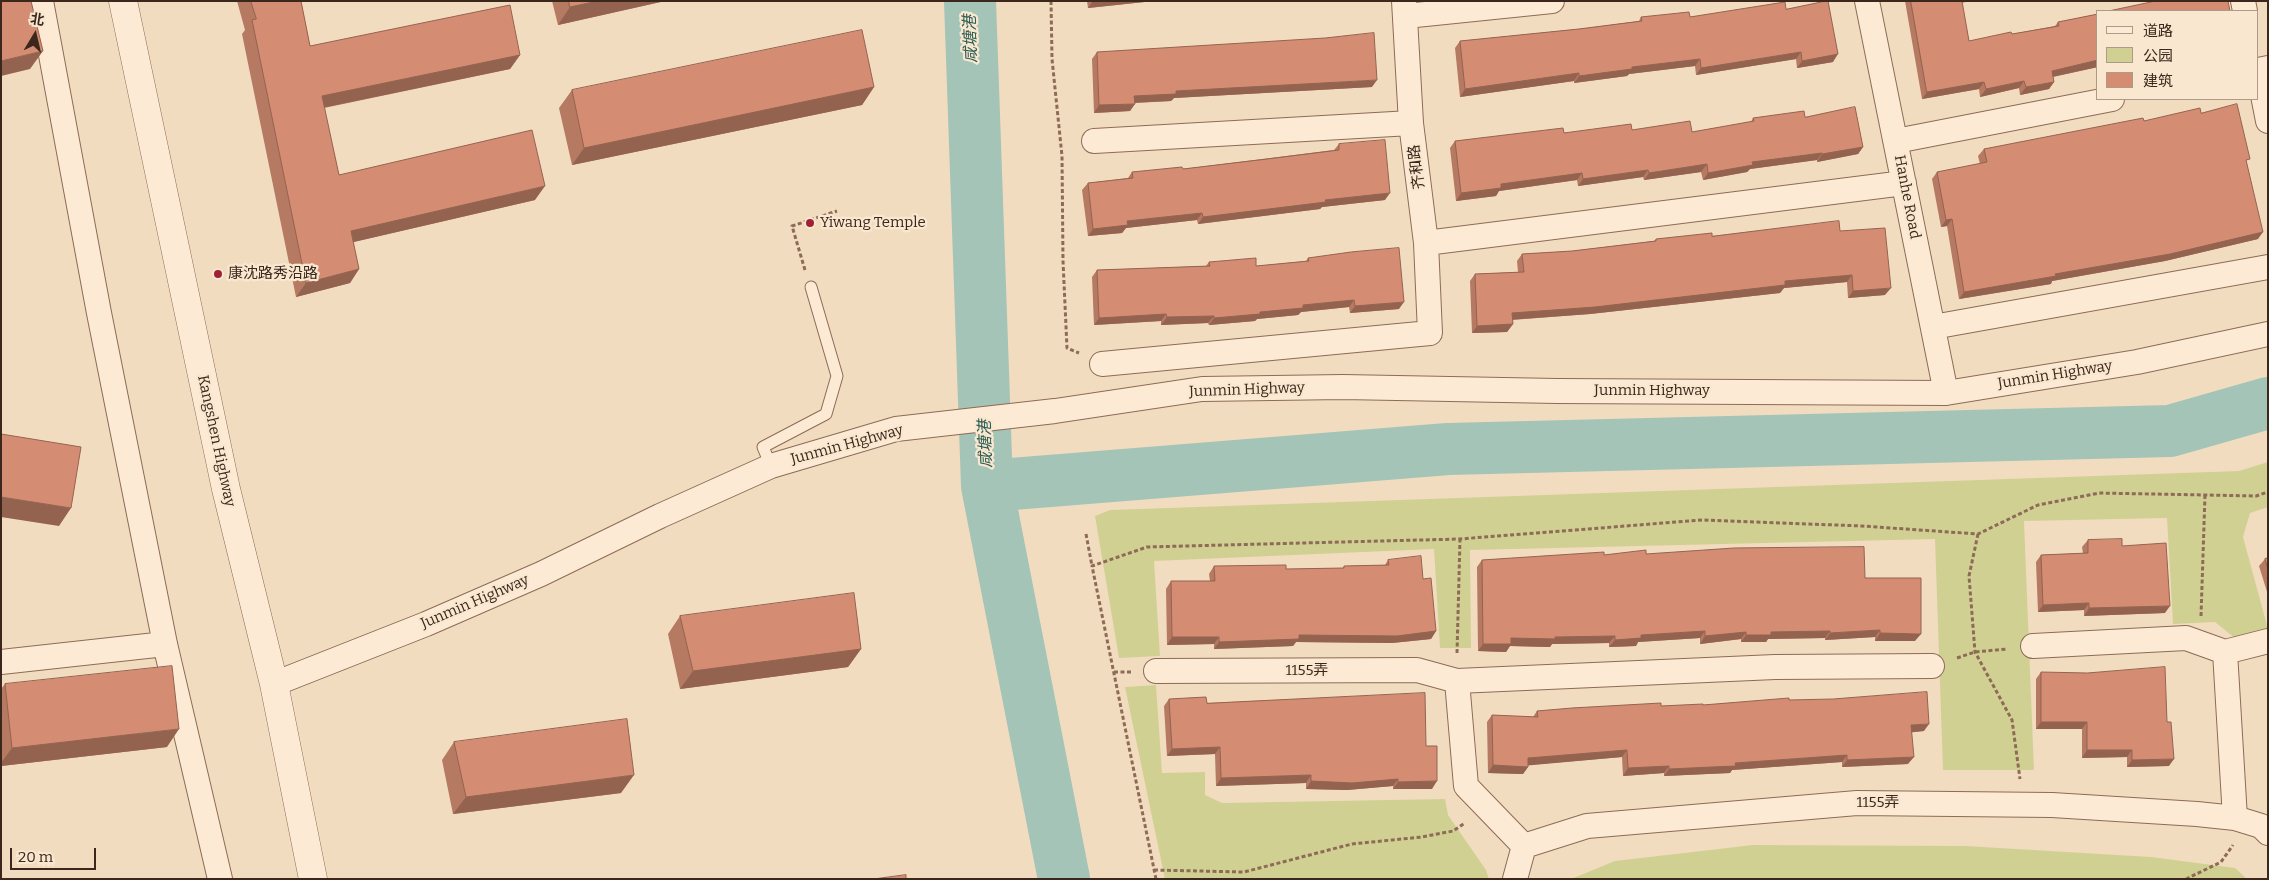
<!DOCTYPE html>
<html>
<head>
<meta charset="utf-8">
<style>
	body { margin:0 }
	#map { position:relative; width:2269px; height:880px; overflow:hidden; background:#f2dcc0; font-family:Bitter,"Noto Sans SC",serif }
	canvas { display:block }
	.frame { position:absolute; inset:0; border:2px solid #3b271c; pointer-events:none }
	.legend { position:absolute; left:2096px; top:10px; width:162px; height:90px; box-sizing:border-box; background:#f9e7d0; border:1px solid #ad9a88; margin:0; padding:6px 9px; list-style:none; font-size:15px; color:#3b271c }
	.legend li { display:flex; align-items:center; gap:10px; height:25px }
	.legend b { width:25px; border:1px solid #ad9a88 }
	.north { position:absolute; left:10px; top:10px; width:50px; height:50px; -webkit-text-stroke:4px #f9e7d0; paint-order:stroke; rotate:9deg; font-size:14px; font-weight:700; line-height:20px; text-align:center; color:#3b271c }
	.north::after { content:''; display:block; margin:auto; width:18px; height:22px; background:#3b271c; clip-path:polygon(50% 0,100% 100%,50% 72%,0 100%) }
	.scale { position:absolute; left:10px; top:848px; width:86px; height:22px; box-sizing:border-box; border:2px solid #3b271c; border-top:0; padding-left:6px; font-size:15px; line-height:18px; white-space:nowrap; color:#3b271c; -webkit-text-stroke:4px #f9e7d0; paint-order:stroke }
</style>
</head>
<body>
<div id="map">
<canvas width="2269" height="880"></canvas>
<div class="frame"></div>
<ul class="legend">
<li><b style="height:6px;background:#fcead4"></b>道路</li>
<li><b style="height:14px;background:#d1d093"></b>公园</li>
<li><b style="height:14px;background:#d48d72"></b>建筑</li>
</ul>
<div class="north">北</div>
<div class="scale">20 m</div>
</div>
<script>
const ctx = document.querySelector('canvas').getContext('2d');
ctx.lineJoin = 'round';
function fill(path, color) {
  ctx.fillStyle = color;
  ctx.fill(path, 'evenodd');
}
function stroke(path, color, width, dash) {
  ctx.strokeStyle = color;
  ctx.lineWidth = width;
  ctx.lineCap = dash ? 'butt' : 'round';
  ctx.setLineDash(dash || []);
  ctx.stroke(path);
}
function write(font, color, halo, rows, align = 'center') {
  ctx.font = font + ' Bitter,"Noto Sans SC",serif';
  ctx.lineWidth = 4.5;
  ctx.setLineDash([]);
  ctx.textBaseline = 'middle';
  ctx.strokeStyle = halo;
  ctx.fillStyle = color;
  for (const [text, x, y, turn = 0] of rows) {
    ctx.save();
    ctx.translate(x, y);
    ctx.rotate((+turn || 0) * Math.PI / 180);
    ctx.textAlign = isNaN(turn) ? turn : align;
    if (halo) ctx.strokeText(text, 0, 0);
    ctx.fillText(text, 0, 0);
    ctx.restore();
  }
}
fill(new Path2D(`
	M2268 462V507L2250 513 2243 537 2268 629 2236 639 2215 622 2173 624 2167 518 2024 521 2034 770H1943L1935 539 1470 550 1471 648H1440L1434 549 1154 561 1160 656 1119 658 1095 516 1110 510 2239 471Z
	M1156 685 1162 773 1205 772V795L1222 803 1445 799 1448 815 1486 870 1489 879H1165L1125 687Z
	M1753 845 1966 846 2151 857 2235 868 2247 879H1571L1615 861Z`), '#d1d093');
stroke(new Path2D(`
	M970 1 987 486 1064 879
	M987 486 1448 449 2170 431 2268 403`), '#a3c4b6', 52);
const service = new Path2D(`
	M771 466 763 447 826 414 837 376 811 287`);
const minor = new Path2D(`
	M41 1 99 313 165 644 220 879
	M1867 1 1946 393
	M2243 1 2245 11
	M1406 16 1552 1
	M2268 68 2258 70 2268 121
	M1094 141 1411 123
	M1896 141 2112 99
	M1426 243 1904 183
	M1933 327 2268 267
	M1102 364 1430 333 1426 243 1411 123 1404 1
	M2033 646 2186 638 2225 652
	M1 662 165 644
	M1156 671 1417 670 1457 681 1775 667 1932 666
	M1457 681 1466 786 1524 846
	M274 684 426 624 541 574 660 516 771 466 896 429 1055 411 1202 389 1343 387 1557 391 1946 393 2137 362 2268 334
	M2235 818 2225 652 2268 641
	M1515 879 1524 846 1587 826 1857 803 2052 805 2197 814 2235 818 2261 826 2268 833`);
const tertiary = new Path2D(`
	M123 1 226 489 274 684 313 879`);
stroke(service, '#8d6b56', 13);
stroke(minor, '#8d6b56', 26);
stroke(tertiary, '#8d6b56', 29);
stroke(new Path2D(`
	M1051 1 1052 59 1062 156 1063 261 1067 348 1079 353
	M805 270 792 226 837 211
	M1086 534 1092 566
	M1978 534 1969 576 1975 652 2012 720 2020 779
	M2201 616 2205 495
	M1457 653 1460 539
	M1957 658 1975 652 2007 649
	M1114 672H1131
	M1154 870 1244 872 1352 844 1422 837 1453 831 1465 823
	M1156 879 1092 566 1147 547 1460 539 1702 520 1862 526 1978 534 2038 505 2099 493 2256 496 2268 492
	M2186 879 2221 862 2233 845`), '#8d6b56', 3, [4, 2.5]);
stroke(service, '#fcead4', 11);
stroke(minor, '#fcead4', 24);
stroke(tertiary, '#fcead4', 28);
fill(new Path2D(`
	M237 1H301L310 46 520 55 510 69 324 108 339 175 535 200 353 242 359 269 350 283 296 297 242 34 245 30Z
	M552 1H665L558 25Z
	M1087 1H1154L1088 8Z
	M1905 1H1969L1962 3 1969 41 2012 34 2055 26 2058 22 2098 14V67L2053 77 2054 82 2049 89 2020 95 2019 88 1980 97 1979 89 1922 99Z
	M1786 9 1833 62 1797 68 1796 59 1696 75 1695 66 1629 74 1627 76 1574 83V81L1460 97 1455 48 1460 41 1579 29 1639 21 1641 17H1690Z
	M1097 52 1372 87 1174 98 1171 101 1135 103 1130 111 1094 113 1092 59Z
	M874 87 862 105 572 165 559 108 572 90Z
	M2201 113 2247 164 2258 239 2165 261 2052 281 2051 284 1959 299 1947 226 1941 227 1932 179 1937 172 1980 164 1978 156 1984 149 2144 121Z
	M1805 117 1863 147 1858 154 1817 162V160L1750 169 1747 172 1703 180 1701 172 1644 180 1643 177 1578 186 1577 180 1499 191 1496 196 1456 201 1450 148 1455 141 1632 130 1692 132 1751 122 1753 118Z
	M1339 144 1385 200 1322 207 1320 209 1198 224 1197 220 1126 228 1122 233 1088 236 1082 190 1088 183 1128 178 1132 172 1183 169 1334 150Z
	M1840 231 1885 295 1848 298 1847 282 1784 288 1780 293 1590 314 1512 320 1513 324 1507 332 1472 333 1470 281 1475 274 1518 272 1517 261 1522 254 1572 251 1654 241 1656 239 1712 236Z
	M1308 258 1399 309 1350 313 1349 307 1301 312 1298 315 1257 319 1255 321 1209 325 1208 323 1161 325V321L1094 325 1092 277 1097 270 1206 266 1209 262 1256 266 1306 261Z
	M2088 540 2122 546 2165 613 2084 616V610L2038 612 2036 562 2041 555 2083 553 2082 547Z
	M1646 554 1865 578 1915 641H1875V637L1825 640V638L1768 639 1766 642H1741V639L1700 644V638L1638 642 1636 646 1609 647V643L1552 644 1550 647 1510 646 1506 652 1478 651 1477 567 1482 560 1604 555Z
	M2268 558V595L2259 566 2265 559Z
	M1388 560 1423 579 1436 631 1431 639 1392 643 1296 642 1293 646 1214 649V644L1167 645 1166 589 1171 581H1210L1209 574 1214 566 1286 569 1343 568 1344 566 1385 565Z
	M680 616 861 649 848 667 680 689 668 634Z
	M2041 672 2169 766 2127 767V757L2082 758V729H2036V679Z
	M5 684 167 747 1 766V689Z
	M1169 699 1207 703 1426 746 1432 789H1393V786L1347 790 1306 789V783L1216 786 1215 754 1167 756 1164 706Z
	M1789 700 1924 731 1912 732 1908 764 1842 767V762L1732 770 1730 773 1707 774 1664 776V773L1623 776 1622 757 1528 765V767L1523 774 1488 773 1487 722 1492 715 1533 717 1537 711 1661 706 1703 705Z
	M454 742 621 793 453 814 442 760Z`), '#b67962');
fill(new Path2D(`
	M598 1H665L558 25 570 7Z
	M1093 1H1154L1088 8Z
	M43 51 30 69 1 76V61Z
	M1801 52 1796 59 1696 75 1701 68Z
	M1838 54 1833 62 1797 68 1802 61Z
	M520 55 510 69 312 110 322 96Z
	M1700 59 1695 66 1629 74 1627 76 1574 83 1579 76 1632 67Z
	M2098 60V67L2047 78 2052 71Z
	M1579 73 1574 81 1460 97 1465 89Z
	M1377 80 1372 87 1174 98 1171 101 1129 103 1134 96 1176 91Z
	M2024 81 2019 88 1980 97 1986 89Z
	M1984 82 1979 89 1922 99 1927 92Z
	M2054 82 2049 89 2020 95 2026 87Z
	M874 87 862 105 572 165 584 148Z
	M1135 104 1130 111 1094 113 1099 105Z
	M1863 147 1858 154 1817 162 1822 154Z
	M1822 153 1817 160 1750 169 1747 172 1703 180 1708 173 1752 162Z
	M1707 164 1701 172 1644 180 1649 173Z
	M1648 170 1643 177 1578 186 1583 179Z
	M1582 173 1577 180 1499 191 1496 196 1456 201 1461 193 1501 184Z
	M545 186 535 200 341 245 351 231Z
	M1390 193 1385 200 1322 207 1320 209 1198 224 1203 217 1325 200Z
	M1202 213 1197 220 1126 228 1122 233 1088 236 1093 229 1127 221Z
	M1952 219 1947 226 1941 227 1946 220Z
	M2263 232 2258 239 2165 261 2052 281 2051 284 1959 299 1964 292Z
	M359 269 350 283 296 297 306 283Z
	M1852 275 1847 282 1784 288 1780 293 1590 314 1507 320 1512 313 1785 281Z
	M1891 288 1885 295 1848 298 1853 291Z
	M1354 300 1349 307 1301 312 1298 315 1257 319 1255 321 1209 325 1214 318 1260 312 1303 305Z
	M1404 302 1399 309 1350 313 1355 306Z
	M1166 314 1161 321 1094 325 1099 318Z
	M1214 316 1208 323 1161 325 1167 317Z
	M1513 324 1507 332 1472 333 1477 326Z
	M1 497 71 508 59 526 1 517Z
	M2089 603 2084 610 2038 612 2043 605Z
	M2170 606 2165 613 2084 616 2089 608Z
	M1880 630 1875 637 1825 640 1830 633Z
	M1436 631 1431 639 1392 643 1296 642 1293 646 1214 649 1219 642 1299 635Z
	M1705 631 1700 638 1638 642 1636 646 1609 647 1615 640 1641 635Z
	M1830 631 1825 638 1768 639 1766 642H1741L1746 635 1771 632Z
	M1746 632 1741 639 1700 644 1705 636Z
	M1880 633 1921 634 1915 641H1875Z
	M1615 636 1609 643 1552 644 1550 647 1510 646 1506 652 1478 651 1483 644 1511 638Z
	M1172 637H1219L1214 644 1167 645Z
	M861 649 848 667 680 689 693 671Z
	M2041 722H2087L2082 729H2036Z
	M1929 724 1924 731 1906 733 1911 725Z
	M179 729 167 747 1 766V763L12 748Z
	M1220 747 1215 754 1167 756 1172 749Z
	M1627 750 1622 757 1522 766 1528 758Z
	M2087 750H2132L2127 757 2082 758Z
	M1847 755 1842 762 1732 770 1730 773 1664 776 1669 769 1735 763Z
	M1914 757 1908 764 1842 767 1847 760Z
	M2174 759 2169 766 2127 767 2132 760Z
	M1493 765 1528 767 1523 774 1488 773Z
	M1669 766 1664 773 1623 776 1628 768Z
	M634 775 621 793 453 814 466 797Z
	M1311 775 1306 783 1216 786 1221 778Z
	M1398 779 1393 786 1347 790 1306 789 1311 781Z
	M1437 781 1432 789H1393L1398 782Z`), '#946350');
const building = new Path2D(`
	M1 1H31L43 51 1 61Z
	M251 1H301L310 46 510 5 520 55 322 96 339 175 532 130 545 186 351 231 359 269 306 283 252 20 256 19Z
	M569 1H598L570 7Z
	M1828 1 1838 54 1802 61 1801 52 1701 68 1700 59 1632 67V69L1579 76V73L1465 89 1460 41 1579 29 1642 21 1641 17 1689 12 1690 17 1785 2 1786 9Z
	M1911 1H1962L1969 41 2011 32 2012 34 2059 26 2058 22 2098 14V60L2052 71 2054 82 2026 87 2024 81 1986 89 1984 82 1927 92Z
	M2156 1H2228L2230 11H2109Z
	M862 30 874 87 584 148 572 90Z
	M1374 33 1377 80 1176 91V94L1134 96 1135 104 1099 105 1097 52 1325 38Z
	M2237 104 2250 159 2246 160 2263 232 2170 254 2055 274 2056 276 1964 292 1952 219 1946 220 1937 172 1987 162 1984 149 2143 118 2144 121 2200 108 2201 113Z
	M1855 107 1863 147 1822 154V153L1752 162 1753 165 1708 173 1707 164 1649 173 1648 170 1583 179 1582 173 1501 184V188L1461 193 1455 141 1563 128 1564 133 1631 124 1632 130 1690 121 1692 132 1754 121 1753 118 1804 111 1805 117Z
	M1385 140 1390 193 1325 200 1326 202 1203 217 1202 213 1127 221 1128 225 1093 229 1088 183 1133 178 1132 172 1182 167 1183 169 1267 159 1339 150V144Z
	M1839 221 1840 231 1885 228 1891 288 1853 291 1852 275 1785 281V285L1595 307 1512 313 1513 324 1477 326 1475 274 1524 272 1522 254 1572 251 1656 241V239L1712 233V236Z
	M1399 248 1404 302 1355 306 1354 300 1303 305V308L1260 312V314L1214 318V316L1167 317 1166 314 1099 318 1097 270 1210 266 1209 262 1256 258V266L1309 261 1308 258 1351 252Z
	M1 434 81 447 71 508 1 497Z
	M2122 539V546L2166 543 2170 606 2089 608V603L2043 605 2041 555 2088 553V540Z
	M1864 547 1865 578H1921V634L1880 633V630L1830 633V631L1771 632V635H1746V632L1705 636V631L1641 635V638L1615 640V636L1555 637V639L1511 638V644H1483L1482 560 1604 552V555L1646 550V554L1734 548Z
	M1421 556 1423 579 1431 578 1436 631 1397 636 1299 635V639L1219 642V637H1172L1171 581H1215L1214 566 1286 565V569L1344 568V566L1389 565 1388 560Z
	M2268 558V570L2265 559Z
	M854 593 861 649 693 671 680 616Z
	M172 666 179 729 12 748 5 684Z
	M2165 667 2167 722H2171L2174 759 2132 760V750H2087V722H2041V672L2087 673Z
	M1927 692 1929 724 1911 725 1914 757 1847 760V755L1735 763 1736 766 1712 767 1669 769V766L1628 768 1627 750 1528 758V767L1493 765 1492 715 1538 717 1537 711 1572 708 1661 703V706L1703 704V705L1789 698V700L1833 699Z
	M1425 693 1426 746H1437V781L1398 782V779L1352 783 1311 781V775L1221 778 1220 747 1172 749 1169 699 1206 697 1207 703Z
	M627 719 634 775 466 797 454 742Z
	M906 875V879H874Z`);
fill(building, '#d48d72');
stroke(building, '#946350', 1);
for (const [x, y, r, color] of [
	[810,223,5,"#a22034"],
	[218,274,5,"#a22034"]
]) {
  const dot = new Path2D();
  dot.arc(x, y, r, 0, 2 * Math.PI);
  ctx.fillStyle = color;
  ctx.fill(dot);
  stroke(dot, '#f9e7d0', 2);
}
write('15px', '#3b271c', '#f9e7d0', [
	["齐和路",1417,167,-97],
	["Hanhe Road",1907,197,79],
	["Junmin Highway",2055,375,-9],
	["Junmin Highway",1247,390,-2],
	["Junmin Highway",1652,391],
	["Kangshen Highway",216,441,78],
	["Junmin Highway",847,445,-15],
	["Junmin Highway",475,602,-23],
	["1155弄",1307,671],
	["1155弄",1878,803]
]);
write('15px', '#3b271c', '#f9e7d0', [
	["Yiwang Temple",820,223],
	["康沈路秀沿路",228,274]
], 'left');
write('italic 16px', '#2a5d52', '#f9e7d0', [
	["咸塘港",971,39,-92],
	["咸塘港",986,444,-92]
]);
</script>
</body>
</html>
